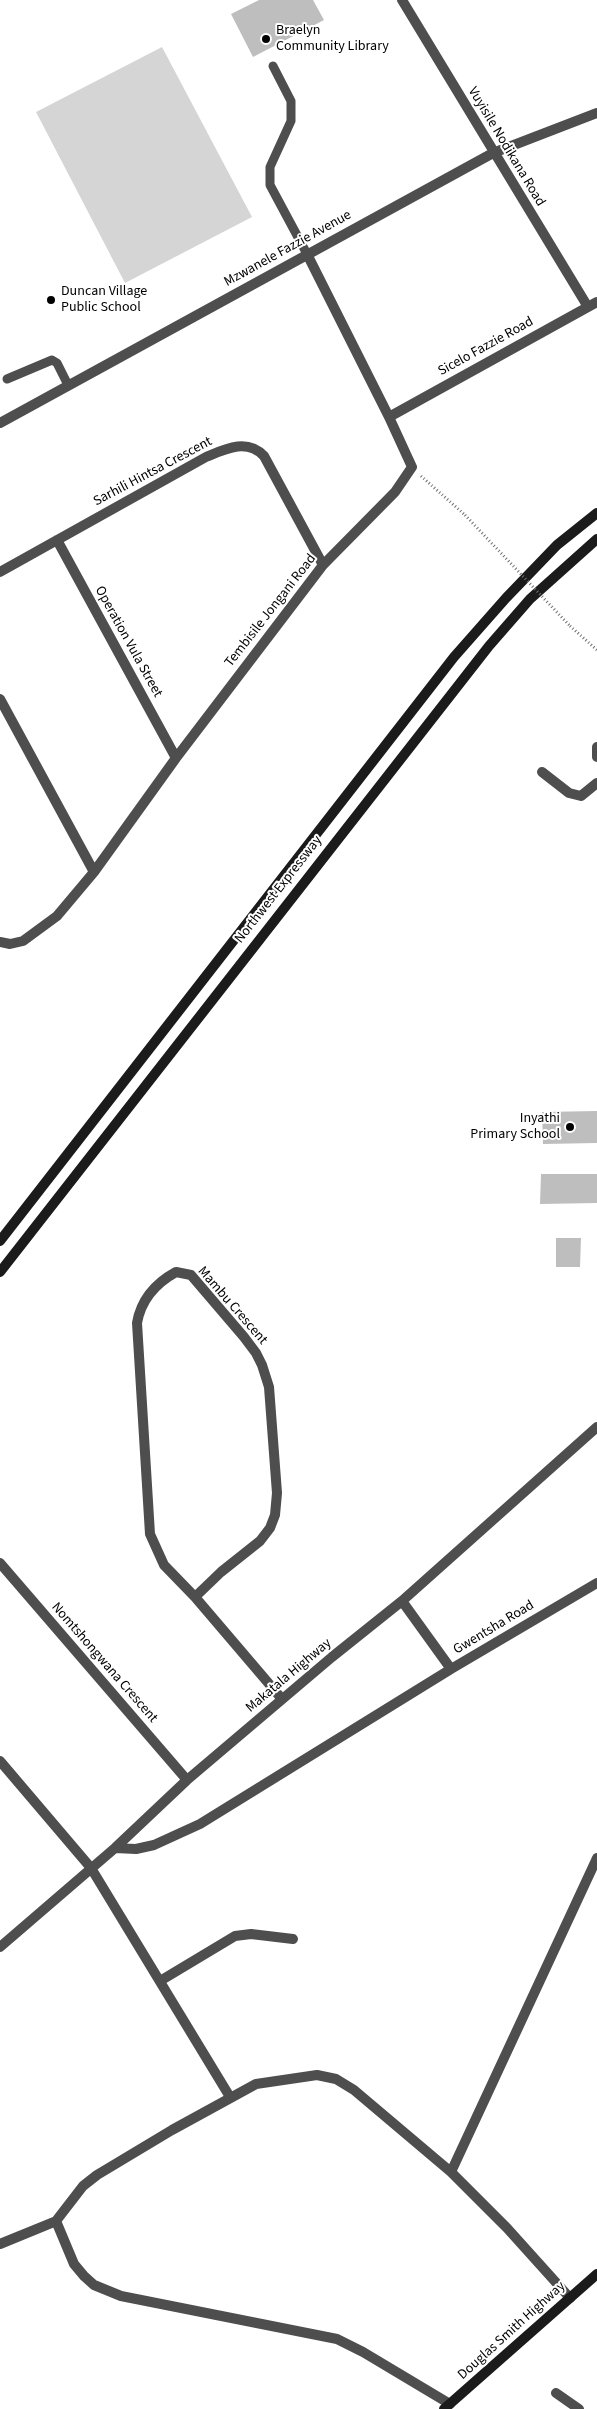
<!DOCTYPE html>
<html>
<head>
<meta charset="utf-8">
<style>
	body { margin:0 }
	canvas { display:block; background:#fff }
</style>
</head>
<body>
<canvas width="597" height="2409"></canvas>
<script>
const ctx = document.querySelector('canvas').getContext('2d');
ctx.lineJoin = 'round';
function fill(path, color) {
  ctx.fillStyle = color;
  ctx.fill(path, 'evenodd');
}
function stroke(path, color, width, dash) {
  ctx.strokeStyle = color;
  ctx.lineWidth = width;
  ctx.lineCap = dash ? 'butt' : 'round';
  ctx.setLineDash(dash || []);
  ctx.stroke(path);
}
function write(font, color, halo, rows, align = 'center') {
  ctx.font = font + ' "Source Sans 3",sans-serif';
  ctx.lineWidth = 4;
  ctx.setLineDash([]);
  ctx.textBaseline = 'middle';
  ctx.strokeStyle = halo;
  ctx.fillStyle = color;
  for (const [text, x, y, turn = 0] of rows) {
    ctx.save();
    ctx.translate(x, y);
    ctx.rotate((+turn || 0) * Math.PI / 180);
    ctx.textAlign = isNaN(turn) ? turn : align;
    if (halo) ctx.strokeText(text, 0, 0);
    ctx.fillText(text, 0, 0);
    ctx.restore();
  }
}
fill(new Path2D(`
	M162 47 252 217 125 283 36 112Z`), '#d5d5d5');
fill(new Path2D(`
	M259 0H313L324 20 253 57 231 14Z
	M597 1111V1143L543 1144 542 1112Z
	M541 1174H597V1203L540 1204Z
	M556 1238H581L580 1267H556Z`), '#bebebe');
stroke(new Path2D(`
	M421 476 465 515
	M570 626 597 650`), '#707070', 3, [1, 2.5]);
stroke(new Path2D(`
	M273 66 291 101V121L270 167V185L307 254
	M7 379 52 360 57 363 68 385`), '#4e4e4e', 9);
stroke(new Path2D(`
	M402 0 588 307
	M389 417 597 302
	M0 423 493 153 597 113
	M57 540 176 758
	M0 572 206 457C225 449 247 438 264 456L323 565
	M0 699 94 872
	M597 747V757
	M542 772 569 793 581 796 597 783
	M0 942 10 944 23 941 57 916 94 872 176 758 323 565 395 492 412 467 389 417 307 254
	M0 1563 187 1780
	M195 1597 221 1572 260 1541 270 1528 275 1515 277 1493 269 1387 262 1365 256 1353 244 1337 191 1275 176 1272C156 1283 141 1300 137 1323L150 1534 164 1565 195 1597 282 1699
	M402 1601 451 1669 597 1583
	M0 1761 91 1868 230 2097
	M115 1848 136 1849 154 1845 200 1824 451 1669
	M0 1947 115 1848 187 1780 332 1657 402 1601 597 1427
	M160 1981 235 1936 251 1934 293 1939
	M451 2172 597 1858
	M56 2221 74 2264 84 2276 94 2285 121 2296 337 2339 363 2352 450 2404
	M0 2244 56 2221 83 2186 97 2175 172 2130 256 2084 317 2075 336 2079 354 2090 451 2172 507 2228 570 2298
	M556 2393 579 2409`), '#4e4e4e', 10);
stroke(new Path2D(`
	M0 1241 454 657 506 598 557 545 597 513
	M0 1272 489 646 530 599 597 539
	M444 2409 597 2274`), '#1b1b1b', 10);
stroke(new Path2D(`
	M465 515 570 626`), '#707070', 3, [1, 2.5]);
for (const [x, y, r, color] of [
	[266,39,5,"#000"],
	[51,300,5,"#000"],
	[570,1127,5,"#000"]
]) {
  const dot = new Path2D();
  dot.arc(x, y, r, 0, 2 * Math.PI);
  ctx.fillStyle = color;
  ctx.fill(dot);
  stroke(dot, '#fff', 2);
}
write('14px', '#000', '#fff', [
	["Braelyn",276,31],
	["Community Library",276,47],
	["Duncan Village",61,292],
	["Public School",61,308],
	["Inyathi",560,1119,"right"],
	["Primary School",560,1135,"right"]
], 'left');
write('14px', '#000', '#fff', [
	["Vuyisile Nodikana Road",506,147,59],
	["Mzwanele Fazzie Avenue",288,249,-29],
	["Sicelo Fazzie Road",486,347,-29],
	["Sarhili Hintsa Crescent",153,472,-28],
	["Tembisile Jongani Road",271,611,-52],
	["Operation Vula Street",128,642,61],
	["Northwest Expressway",279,890,-52],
	["Mambu Crescent",232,1306,49],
	["Gwentsha Road",494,1628,-31],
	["Nomtshongwana Crescent",104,1663,49],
	["Makatala Highway",289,1676,-40],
	["Douglas Smith Highway",512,2331,-42]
]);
</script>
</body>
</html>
